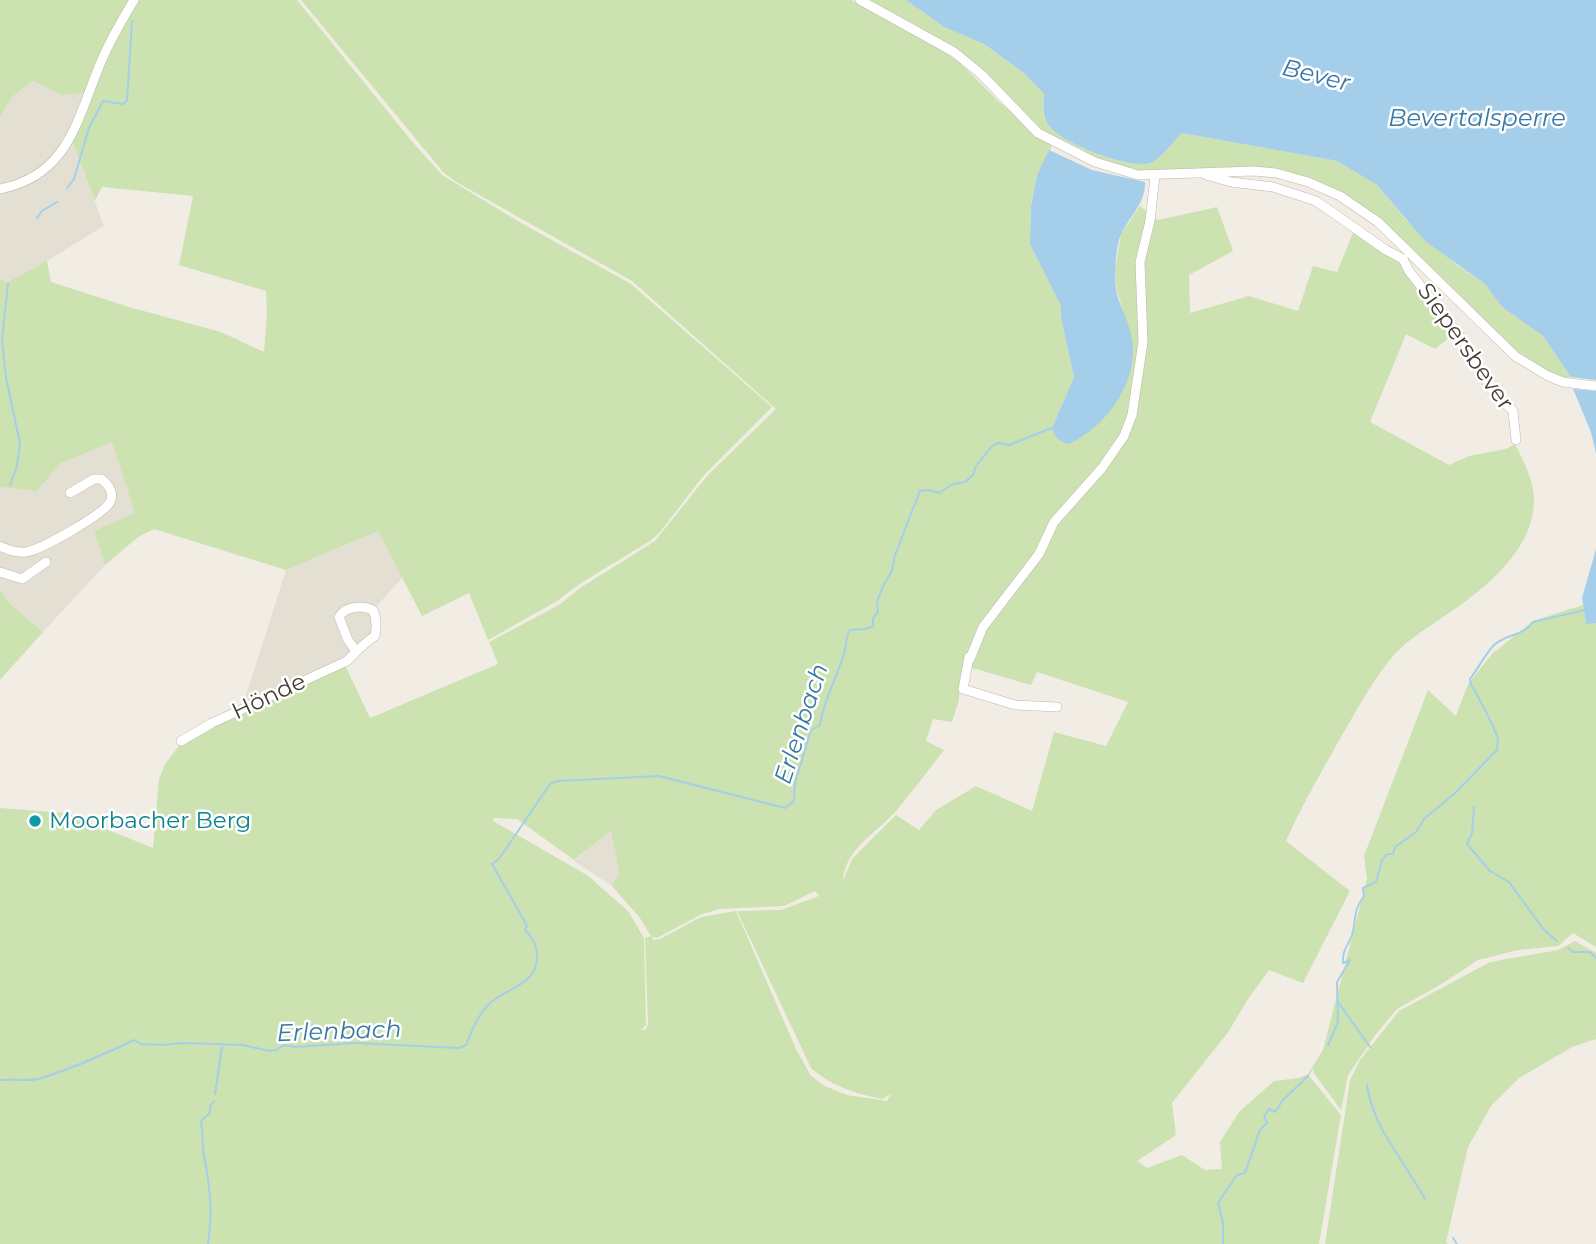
<!DOCTYPE html>
<html>
<head>
<meta charset="utf-8">
<style>
	body { margin:0 }
	canvas { display:block; background:#f1ede5 }
</style>
</head>
<body>
<canvas width="1596" height="1244"></canvas>
<script>
const ctx = document.querySelector('canvas').getContext('2d');
ctx.lineJoin = 'round';
function fill(path, color) {
  ctx.fillStyle = color;
  ctx.fill(path, 'evenodd');
}
function stroke(path, color, width, dash) {
  ctx.strokeStyle = color;
  ctx.lineWidth = width;
  ctx.lineCap = dash ? 'butt' : 'round';
  ctx.setLineDash(dash || []);
  ctx.stroke(path);
}
function write(font, color, halo, rows, align = 'center') {
  ctx.font = font + ' Montserrat,sans-serif';
  ctx.lineWidth = 5;
  ctx.setLineDash([]);
  ctx.textBaseline = 'middle';
  ctx.strokeStyle = halo;
  ctx.fillStyle = color;
  for (const [text, x, y, turn = 0] of rows) {
    ctx.save();
    ctx.translate(x, y);
    ctx.rotate((+turn || 0) * Math.PI / 180);
    ctx.textAlign = isNaN(turn) ? turn : align;
    if (halo) ctx.strokeText(text, 0, 0);
    ctx.fillText(text, 0, 0);
    ctx.restore();
  }
}
fill(new Path2D(`
	M33 81 61 95 85 93 71 137 104 226 47 261 6 283 0 278V117L12 97Z
	M112 442 136 513 94 531 105 565 43 632 7 601 0 589V487L37 491 61 463Z
	M378 531 403 577 373 610 375 636 343 660 242 708 286 570Z
	M611 829 619 872 612 886 574 861Z`), '#e4dfd3');
fill(new Path2D(`
	M0 0H131L85 93 61 95 33 81 12 97 0 117Z
	M136 0H297L415 145 442 175 521 223 631 284 772 407 704 475 660 532 650 541 581 583 557 601 488 640 469 593 422 616 378 531 286 570 154 529 138 537 105 565 94 531 135 513 112 442 61 463 37 491 0 487V278L6 283 47 261 51 282 129 307 221 332 264 352 267 314 266 291 179 265 193 196 102 187 95 201 71 137 103 63Z
	M301 0H851L944 52 962 65 998 101 1052 146 1037 175 1031 205 1030 244 1061 306V318L1074 377 1052 428 1127 324 1117 291 1115 270 1121 234 1140 206 1158 220 1217 207 1233 251 1189 275 1190 313 1249 296 1298 311 1313 266 1337 272 1355 228 1395 256 1456 332 1435 349 1406 334 1370 422 1449 465 1469 456 1506 449 1515 444C1522 458 1530 473 1533 489 1542 541 1490 585 1452 611 1432 625 1409 638 1393 656 1372 681 1357 710 1341 737 1322 771 1302 805 1286 841L1350 891 1303 983 1269 970 1248 999 1229 1031 1172 1103 1176 1135 1137 1161 1147 1168 1182 1155 1205 1170 1222 1169 1220 1142 1239 1112 1274 1081 1299 1078 1308 1074 1323 1050 1367 879 1364 856 1428 690 1456 716 1468 684 1492 654 1533 621 1583 605 1586 623H1596V947L1573 933 1558 946 1518 950 1478 960 1440 985 1397 1009 1377 1033 1348 1075 1341 1110 1313 1072 1314 1067 1309 1076 1341 1115 1319 1244H0V808L66 813 153 848 159 779 165 764 182 742 206 728 345 665 370 718 498 664 489 642 559 605 580 588 655 541 707 476 776 409 632 281 458 183 444 173ZM1044 540 985 625 969 667 1031 685 1037 672 1128 702 1106 746 1054 732 1032 811 976 786 936 810 919 830 896 815 852 859 843 881C844 849 878 832 897 810 913 790 929 770 944 750L926 741 933 719 952 722 959 700 960 677 971 646ZM494 818 517 819 574 860 611 830 619 872 612 886 640 918 651 936 645 938 648 1025 645 1030H641L646 1025 644 938 628 911 587 875 493 821ZM815 891 819 896 781 910 737 911 811 1068C833 1087 854 1093 882 1099L891 1094 887 1101 847 1095 825 1086 811 1076 796 1049 736 911 701 917 660 939 654 940 651 937 657 938 700 915 719 909 784 906Z
	M864 0H906L944 27 984 44 1024 73 1044 94C1042 108 1042 120 1053 130 1068 146 1129 169 1150 163 1161 160 1173 141 1182 133L1337 161 1377 185 1407 221 1457 265 1485 284 1502 307 1543 336 1571 377 1566 380 1516 355 1381 221 1289 175 1139 173 1092 158 1042 134 969 62Z
	M0 589 7 601 43 632 0 680Z
	M1575 941 1596 953V1039L1572 1047 1519 1078 1491 1106 1468 1147 1446 1242 1448 1244H1325L1350 1080 1360 1060 1399 1011 1490 962 1558 950Z`), '#cce2b0');
fill(new Path2D(`
	M906 0H1596V380L1571 377 1543 336 1502 307 1485 284 1425 241 1377 185 1337 161 1182 133C1173 141 1161 160 1150 163 1129 169 1069 146 1053 130 1042 120 1043 108 1044 94L1024 73 984 44 944 27Z
	M1049 150 1092 170 1145 182C1146 208 1122 221 1118 245 1115 261 1114 278 1117 294 1121 309 1130 324 1132 340 1139 382 1106 427 1069 444 1059 441 1055 438 1052 428L1074 377 1061 318V306L1030 244 1031 206 1037 175Z
	M1573 389 1596 391V454L1591 432Z
	M1596 549V623L1586 624 1582 598Z`), '#a5ceea');
stroke(new Path2D(`
	M67 188 74 179 89 128 103 101 122 104 127 101 132 21
	M37 218 42 211 57 202
	M8 283 2 340 6 378 20 443 17 466 10 485
	M1474 807 1472 833 1467 844 1490 871 1509 882 1544 930 1557 941
	M1568 948 1573 952H1590L1596 958
	M1338 1002 1370 1047
	M1328 1045 1338 1022 1337 982 1350 960 1343 963C1342 950 1348 946 1352 935 1357 918 1352 913 1364 896L1363 888 1376 882 1382 860 1387 854H1393L1395 847 1416 832 1424 819 1455 793 1497 750C1497 749 1498 741 1498 739 1497 733 1475 689 1471 685L1470 679C1478 669 1485 654 1494 645 1506 634 1524 636 1533 622L1585 610
	M0 1080C8 1079 34 1081 38 1079 71 1069 103 1055 134 1040L141 1044 163 1045 182 1043 243 1045 269 1051 276 1050 284 1045 295 1047 354 1043 459 1048 466 1045C472 1031 477 1017 487 1006 503 988 536 987 537 958 537 945 533 938 525 930L527 926 492 864 499 859 550 784 557 781 659 776 785 808 794 801 795 783 811 730 820 725C824 698 838 676 845 650 847 642 845 637 850 630L865 629 873 626V618L878 612 877 602 884 584 892 571 895 555 920 491 928 490 939 493 953 484 965 482 973 475 976 466 992 446 998 443 1009 445 1054 427
	M1367 1085C1373 1128 1405 1162 1425 1199
	M215 1094 222 1047
	M1453 1238 1457 1244
	M208 1244C213 1209 210 1188 204 1155 202 1144 203 1132 201 1121L210 1113V1106L214 1101
	M1223 1244V1223L1218 1203 1237 1175 1245 1173 1260 1130 1267 1123 1264 1117 1269 1109 1275 1112 1283 1100 1308 1076`), '#a5ceea', 2);
const minor = new Path2D(`
	M860 0 954 52 981 74 1038 133 1095 162 1138 175 1254 171 1276 173 1308 182 1340 196 1378 222 1515 356 1548 376 1563 382 1596 386
	M1206 175 1231 182 1273 187 1316 201 1386 250 1403 259
	M0 189C70 175 77 118 101 62 110 40 122 20 134 0
	M1403 259 1409 271 1462 339 1491 389 1513 411 1516 440
	M0 546C9 550 16 553 26 552 41 550 104 514 110 502 115 493 108 484 101 479H94L70 493
	M0 572 22 579 46 562
	M1057 707 1015 705 963 689 969 657 970 659 983 627 1039 554 1054 522 1102 468 1124 436 1132 415 1143 342 1140 262 1150 221 1155 176
	M181 741 212 723 347 661C356 652 364 643 375 636 377 626 377 619 373 610 362 605 346 606 339 617L348 640 356 651`);
stroke(minor, '#beb7ab', 10);
stroke(minor, '#fff', 9);
for (const [x, y, r, color] of [
	[35,821,7,"#0f9aa8"]
]) {
  const dot = new Path2D();
  dot.arc(x, y, r, 0, 2 * Math.PI);
  ctx.fillStyle = color;
  ctx.fill(dot);
  stroke(dot, '#fff', 2.5);
}
write('23px', '#433d35', '#fff', [
	["Siepersbever",1465,347,55],
	["Hönde",269,697,-25]
]);
write('23px', '#0d838f', '#fff', [
	["Moorbacher Berg",49,821]
], 'left');
write('italic 24px', '#3778a5', '#fff', [
	["Bever",1316,76,14],
	["Bevertalsperre",1477,119],
	["Erlenbach",802,724,-72],
	["Erlenbach",339,1032,-2]
]);
</script>
</body>
</html>
